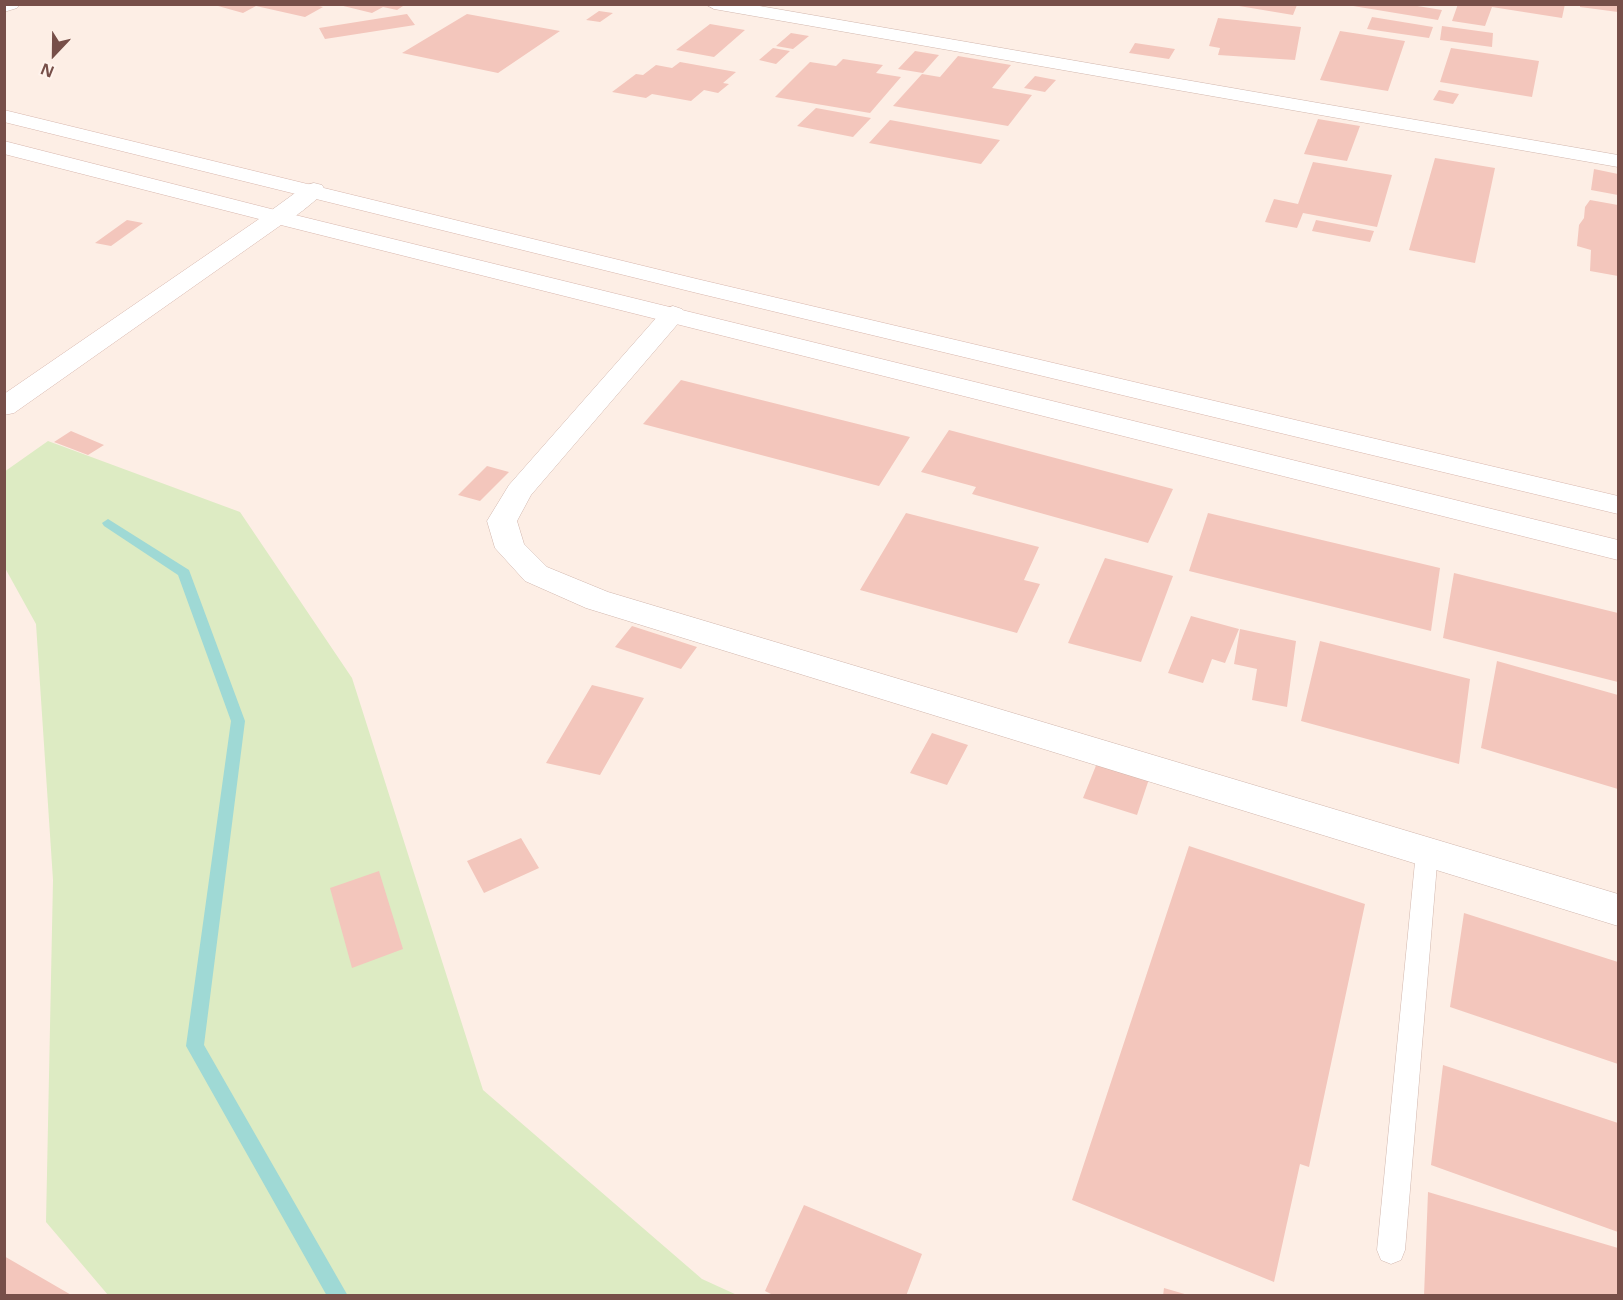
<!DOCTYPE html>
<html>
<head>
<meta charset="utf-8">
<style>
	body { margin:0 }
	#map { position:relative; width:1623px; height:1300px; overflow:hidden; background:#fdeee5; font-family:"Open Sans",sans-serif }
	canvas { display:block }
	.frame { position:absolute; inset:0; border:6px solid #774f49; pointer-events:none }
	.north { position:absolute; left:24px; top:24px; width:60px; height:60px; -webkit-text-stroke:4px #fff3ec; paint-order:stroke; rotate:202deg; font-size:16px; font-weight:700; line-height:24px; text-align:center; color:#774f49 }
	.north::after { content:''; display:block; margin:auto; width:21px; height:27px; background:#774f49; clip-path:polygon(50% 0,100% 100%,50% 72%,0 100%) }
</style>
</head>
<body>
<div id="map">
<canvas width="1623" height="1300"></canvas>
<div class="frame"></div>
<div class="north">N</div>
</div>
<script>
const ctx = document.querySelector('canvas').getContext('2d');
ctx.lineJoin = 'round';
function fill(path, color) {
  ctx.fillStyle = color;
  ctx.fill(path, 'evenodd');
}
function stroke(path, color, width, dash) {
  ctx.strokeStyle = color;
  ctx.lineWidth = width;
  ctx.lineCap = dash ? 'butt' : 'round';
  ctx.setLineDash(dash || []);
  ctx.stroke(path);
}
fill(new Path2D(`
	M48 441 240 512 352 678 483 1090 702 1279 737 1295H108L46 1222 53 880 36 624 5 568 4 472Z`), '#ddebc3');
fill(new Path2D(`
	M108 519 189 570 245 721 204 1045 348 1296H327L186 1046 231 721 178 575 104 526 102 523Z`), '#9fd9d5');
fill(new Path2D(`
	M211 4H311L323 7 305 17 256 6 243 13Z
	M335 4H406L397 10 383 7 372 13Z
	M1227 4H1291L1297 5 1293 15Z
	M1341 4H1405L1442 10 1438 20Z
	M1458 4H1565L1562 18 1492 7 1485 26 1452 21Z
	M1580 4H1618V12L1580 7Z
	M599 11 613 13 600 22 586 20Z
	M407 14 415 25 325 39 319 28Z
	M467 14 560 31 498 73 402 53Z
	M1372 17 1433 27 1429 38 1367 29Z
	M1218 18 1301 27 1295 60 1218 55 1220 48 1209 46Z
	M710 24 745 30 714 57 676 50Z
	M1442 26 1493 33 1492 47 1440 40Z
	M1340 31 1405 41 1388 91 1320 80Z
	M791 33 809 36 793 49 776 46Z
	M1135 43 1175 49 1169 59 1129 53Z
	M773 48 790 51 776 64 759 60Z
	M1451 48 1539 61 1532 97 1440 82Z
	M915 51 939 55 923 73 898 69Z
	M958 56 1011 65 992 88 1032 95 1008 126 893 106 922 74 940 77Z
	M843 59 883 65 876 73 901 77 870 113 775 97 810 62 836 66Z
	M680 62 736 72 723 83 729 84 718 93 704 90 691 101 652 94 646 98 612 92 636 74 643 75 656 65 672 68Z
	M1035 76 1056 80 1045 92 1024 88Z
	M1439 90 1459 94 1453 104 1433 100Z
	M816 108 871 118 853 137 797 126Z
	M1318 119 1360 126 1347 161 1304 154Z
	M890 120 1000 140 981 164 869 143Z
	M1435 158 1495 168 1475 263 1409 250Z
	M1313 162 1392 175 1377 227 1303 213 1297 228 1265 222 1274 199 1298 204Z
	M1594 169 1618 174V195L1591 190Z
	M1590 200 1618 205V276L1590 271 1591 250 1577 246 1579 225 1584 218 1585 207Z
	M127 220 143 223 111 246 95 243Z
	M1316 220 1374 231 1370 242 1312 231Z
	M681 380 910 437 879 486 643 424Z
	M949 430 1173 489 1148 543 972 494 976 487 921 472Z
	M71 431 104 445 88 455 54 442Z
	M487 466 509 472 480 501 458 495Z
	M906 513 1039 547 1024 580 1040 584 1017 633 860 590Z
	M1208 513 1440 568 1431 631 1189 571Z
	M1105 558 1173 576 1141 662 1068 643Z
	M1454 573 1618 613V682L1443 638Z
	M1191 616 1239 629 1225 663 1212 659 1203 683 1168 673Z
	M632 626 697 647 681 669 615 647Z
	M1240 629 1296 641 1287 707 1252 700 1257 669 1234 664Z
	M1320 641 1470 679 1459 764 1301 721Z
	M1497 661 1618 695V789L1481 748Z
	M592 685 644 698 600 775 546 763Z
	M932 733 968 745 947 785 910 773Z
	M1097 763 1149 779 1137 815 1083 798Z
	M521 838 539 868 484 893 467 861Z
	M1189 846 1365 904 1309 1167 1300 1164 1274 1282 1072 1200Z
	M379 871 403 949 352 968 330 888Z
	M1464 913 1618 962V1064L1450 1007Z
	M1443 1065 1618 1123V1232L1431 1165Z
	M1428 1192 1618 1248V1296H1424Z
	M804 1205 922 1254 906 1296H775L765 1291Z
	M4 1256 73 1296H4Z
	M1164 1288 1188 1295V1296H1163Z`), '#f3c6bc');
const lane = new Path2D(`
	M1427 843 1435 846 1438 852 1405 1250 1401 1260 1391 1264 1381 1260 1377 1250 1416 852 1419 846Z`);
const street = new Path2D(`
	M4 4H20L17 8 4 12Z
	M705 4H748L1618 155V167L714 9Z
	M314 183 322 185 325 190 322 195C307 206 289 227 269 222L266 217 269 212 306 185Z
	M673 306 682 309 686 314 682 319 531 495 517 521 524 544 547 567 608 592 1618 894V926L586 608 525 581 495 548 487 521 509 485 664 309Z`);
const secondary = new Path2D(`
	M4 110 697 279 1618 496V514L697 293 4 122Z
	M4 141 283 212 1618 540V560L281 225 14 413 4 415V394L259 219 4 154Z`);
stroke(lane, '#d1b6ad', 1);
stroke(street, '#d1b6ad', 1);
stroke(secondary, '#d7b6ad', 1);
fill(lane, '#fff');
fill(street, '#fff');
fill(secondary, '#fff');
</script>
</body>
</html>
